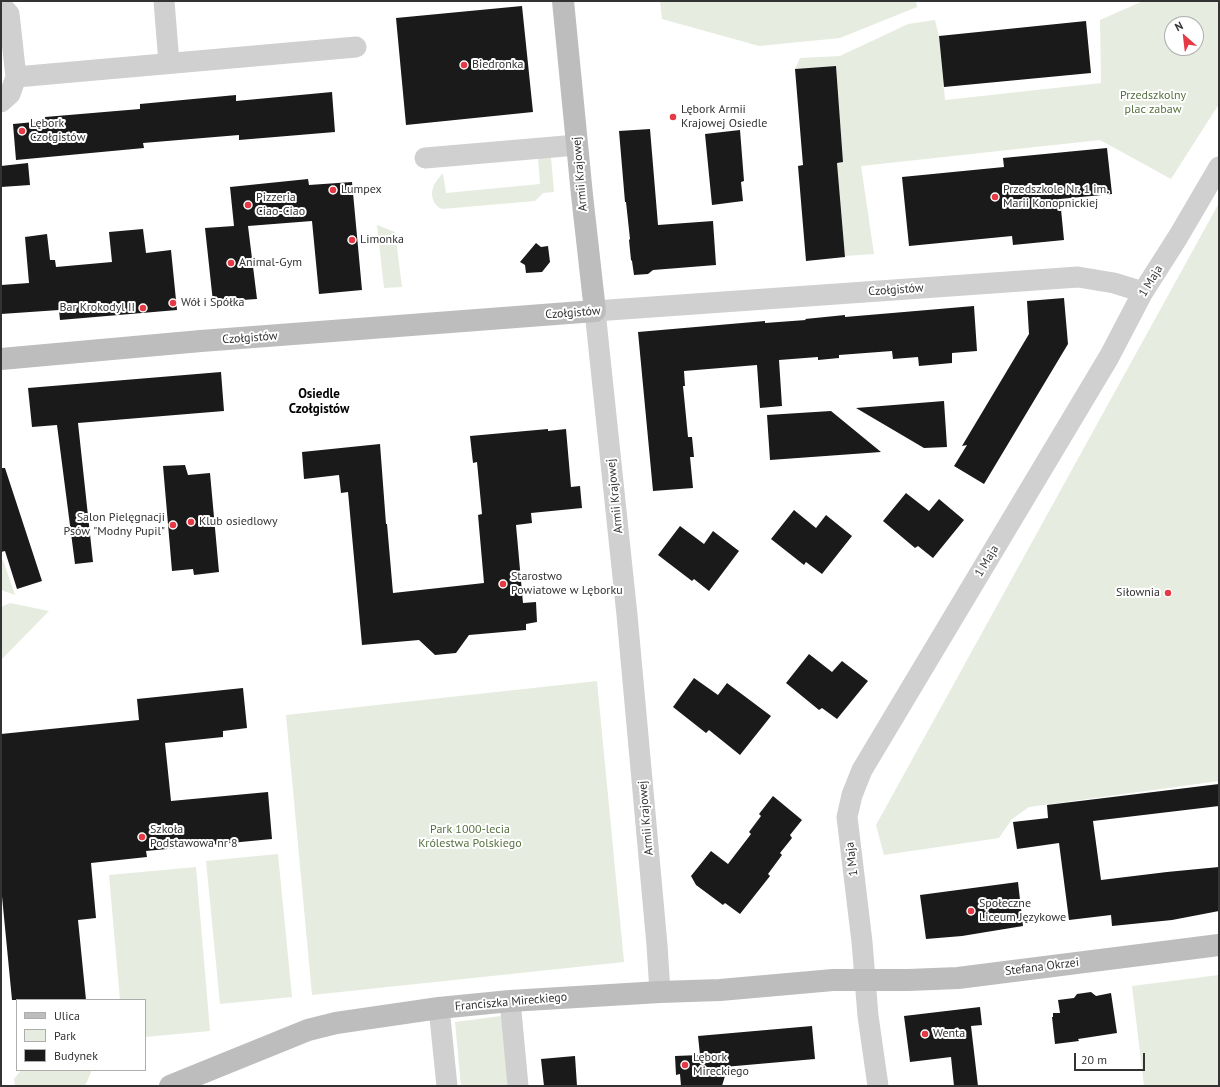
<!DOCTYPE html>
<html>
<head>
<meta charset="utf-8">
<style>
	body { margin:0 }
	#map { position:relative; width:1220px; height:1087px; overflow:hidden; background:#fff; font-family:"PT Sans",sans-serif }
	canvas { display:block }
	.frame { position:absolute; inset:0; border:2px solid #333; pointer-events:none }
	.legend { position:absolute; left:16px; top:999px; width:130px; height:72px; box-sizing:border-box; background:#fff; border:1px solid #adadad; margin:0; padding:5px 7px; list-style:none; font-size:12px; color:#333 }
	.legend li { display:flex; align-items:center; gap:8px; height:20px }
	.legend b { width:20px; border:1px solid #adadad }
	.north { position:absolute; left:1164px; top:16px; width:40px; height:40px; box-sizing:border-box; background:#fff; border:1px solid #adadad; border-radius:50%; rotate:332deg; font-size:11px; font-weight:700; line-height:16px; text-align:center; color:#333 }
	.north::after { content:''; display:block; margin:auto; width:14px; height:18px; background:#e63946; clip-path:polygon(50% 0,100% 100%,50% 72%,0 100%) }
	.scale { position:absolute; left:1074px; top:1053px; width:71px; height:18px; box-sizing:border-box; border:2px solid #333; border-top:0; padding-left:5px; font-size:12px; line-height:14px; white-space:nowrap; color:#333; -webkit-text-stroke:3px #fff; paint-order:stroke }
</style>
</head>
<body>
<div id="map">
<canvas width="1220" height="1087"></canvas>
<div class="frame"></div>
<ul class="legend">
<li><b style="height:5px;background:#bdbdbd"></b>Ulica</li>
<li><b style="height:11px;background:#e6ecdf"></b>Park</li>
<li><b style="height:11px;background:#1a1a1a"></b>Budynek</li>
</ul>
<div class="north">N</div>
<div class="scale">20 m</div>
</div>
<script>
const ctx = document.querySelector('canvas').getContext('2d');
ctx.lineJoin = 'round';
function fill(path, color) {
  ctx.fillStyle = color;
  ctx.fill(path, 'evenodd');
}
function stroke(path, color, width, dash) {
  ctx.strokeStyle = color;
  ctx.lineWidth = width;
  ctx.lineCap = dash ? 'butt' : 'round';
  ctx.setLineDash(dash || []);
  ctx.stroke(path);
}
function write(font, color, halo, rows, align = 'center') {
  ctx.font = font + ' "PT Sans",sans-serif';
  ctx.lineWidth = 4;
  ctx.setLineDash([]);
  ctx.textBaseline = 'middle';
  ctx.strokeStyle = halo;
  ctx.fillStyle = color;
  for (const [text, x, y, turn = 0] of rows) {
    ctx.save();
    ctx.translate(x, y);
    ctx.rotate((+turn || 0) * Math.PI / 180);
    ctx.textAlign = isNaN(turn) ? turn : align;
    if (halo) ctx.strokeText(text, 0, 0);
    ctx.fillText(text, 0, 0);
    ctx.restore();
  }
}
fill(new Path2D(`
	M660 1H916L917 7 840 38 759 46 662 19Z
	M1143 1H1219V104L1171 179 1100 140 861 166 874 254 845 256 837 163 843 162 836 66 795 69 800 58 840 56 908 24 935 20 939 36 945 100 1101 83 1100 20ZM1172 24H1196V48H1172Z
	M538 157H551L554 192 543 193 535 201 442 209C434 207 430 195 433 188 434 183 439 178 442 174H443L446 193 540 184Z
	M1219 203V781L1029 807 1012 819 999 838 884 855 876 825Z
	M377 225 395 232 402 287 384 288Z
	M3 560 15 595 1 590V561Z
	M10 603 49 611 1 660V607Z
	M597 681 624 962 312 995 286 715Z
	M278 854 292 997 220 1004 206 861Z
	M196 867 210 1031 145 1037V1000H120L109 875Z
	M1219 975V1086H1144L1132 986Z
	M501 1016 508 1086H461L455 1022Z
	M21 1070H92L86 1084 83 1086H15L14 1079Z`), '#e6ecdf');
fill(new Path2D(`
	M522 6 533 112 406 125 396 18Z
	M1086 21 1091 73 944 87 939 36Z
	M836 66 843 162 837 163 845 257 806 261 798 166 803 165 795 69Z
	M332 92 335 132 239 140V135L143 143 144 148 16 160 13 124 45 121V117L140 109V104L236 95V101Z
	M650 129 658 225 713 221 716 265 653 270 648 274 634 275 632 261 631 260 629 240 630 239 626 202H625L619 131Z
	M740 130 744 181 741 182 743 201 712 205 705 134Z
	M1107 148 1112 194 1060 199 1064 240 1013 245 1012 236 909 246 902 177 1004 167 1003 158Z
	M28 163 30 185 1 187V166Z
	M308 179 309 185 352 182 362 290 319 294 312 221 248 226 257 299 213 302 205 228 234 226 230 187Z
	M143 229 146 253 171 250 177 310 60 320 59 310 1 314V285L29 283 25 237 47 234 50 260H55L56 267 112 262 109 232Z
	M536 243 541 247 548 246 550 262 542 272 526 273 525 265 520 262Z
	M1064 298 1068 344 984 484 954 466 967 445 962 446 1029 334 1027 301Z
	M974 306 977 351 952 353V363L919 366 918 357 893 359 892 351 839 355V358L818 360V357L779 360 782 406 760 408 757 365 684 371 685 386H683L688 437H692L694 457H690L693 488 653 491 638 332 765 321V323L806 320 805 319 845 315V317L904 312Z
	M221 372 224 411 78 423 93 562 75 564 57 425 32 427 28 388Z
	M944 401 947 447 924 448 856 408Z
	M831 411 881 452 770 460 767 415Z
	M548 429V431L566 429 571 487 580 486 582 508 531 513 532 523 516 525 523 603 536 602 537 622 526 624V630L469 635 456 653 435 655 419 640 362 645 348 492 341 493 339 475 304 479 302 452 380 444 386 524H387L393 593 484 583 478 515 482 514 477 462 473 463 470 436Z
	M185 465 188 475 210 473 219 572 194 575 193 569 172 571 163 466Z
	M1 468H5L42 581 17 589 5 551 1 552Z
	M906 493 929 511 939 499 964 520 933 558 918 546 915 548 883 521Z
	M794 510 816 528 826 515 852 536 822 574 806 562 804 565 771 539Z
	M680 526 704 544 713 531 739 551 709 591 694 579 692 581 658 555Z
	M809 654 832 672 842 661 868 681 837 719 822 708 819 710 786 683Z
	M694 678 718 695 727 683 771 716 740 755 709 730 706 733 673 707Z
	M243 688 247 728 223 731V737L165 743 171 801 268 792 272 839 146 851 147 857 91 863 96 918 78 920 86 1000H12L1 886V734L139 720 137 699Z
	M1219 784V806L1093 821 1101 880 1167 872 1219 867V911L1172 920 1112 926 1111 915 1069 920 1059 843 1017 849 1013 822 1048 818 1047 805Z
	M773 796 802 820 790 835 792 838 780 853 782 855 768 874 770 876 740 914 725 903 723 905 696 885 691 876 711 851 728 864 751 834 749 832 761 816 759 814Z
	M1018 882 1023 926 962 936 926 939 920 895Z
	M1091 992 1096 996 1111 993 1117 1033 1078 1039 1079 1041 1055 1044 1052 1017H1053V1013H1060L1058 1000 1074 998 1077 994Z
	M980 1007 982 1025 971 1026 978 1086H954L951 1057 910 1062 904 1016Z
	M812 1026 815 1059 724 1067 725 1076 722 1086H681L680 1074 676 1075 675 1056 700 1055 698 1036Z
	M575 1056 577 1086H544L541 1059Z`), '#1a1a1a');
stroke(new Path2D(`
	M164 1 169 63
	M1 5 9 14 16 77 10 94 1 102
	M16 77 356 47
	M425 158 577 145
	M660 992 657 945 627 615 595 311 1078 277 1114 283 1143 292
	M510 1001 518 1086
	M439 1008 447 1086
	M878 1086 868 1016 862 942 847 817 852 795 862 770 1109 357 1143 292 1178 237 1219 167`), '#d0d0d0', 21);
stroke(new Path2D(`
	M1 359 201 341 595 311 582 195 563 1
	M170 1086 308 1030 336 1023 439 1008 510 1001 660 992 720 990 833 980H908L958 978 1219 945`), '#bdbdbd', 22);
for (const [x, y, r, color] of [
	[464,65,4,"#e63946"],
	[673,117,4,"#e63946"],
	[22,131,4,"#e63946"],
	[333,190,4,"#e63946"],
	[995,197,4,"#e63946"],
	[248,205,4,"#e63946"],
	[352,240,4,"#e63946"],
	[231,263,4,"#e63946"],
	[173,303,4,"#e63946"],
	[143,308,4,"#e63946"],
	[191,522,4,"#e63946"],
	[173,525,4,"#e63946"],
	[503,584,4,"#e63946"],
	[1168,593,4,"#e63946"],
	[142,837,4,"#e63946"],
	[971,911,4,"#e63946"],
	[925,1034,4,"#e63946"],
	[685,1065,4,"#e63946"]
]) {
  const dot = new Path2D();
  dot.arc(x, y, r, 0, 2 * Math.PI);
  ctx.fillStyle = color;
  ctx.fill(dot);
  stroke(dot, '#fff', 1.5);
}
write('12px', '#333', '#fff', [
	["Biedronka",472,65],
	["Lębork Armii",681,110],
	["Krajowej Osiedle",681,124],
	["Lębork",30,124],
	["Czołgistów",30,138],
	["Lumpex",341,190],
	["Przedszkole Nr. 1 im.",1003,190],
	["Marii Konopnickiej",1003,204],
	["Pizzeria",256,198],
	["Ciao-Ciao",256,212],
	["Limonka",360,240],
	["Animal-Gym",239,263],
	["Wół i Spółka",181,303],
	["Bar Krokodyl II",135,308,"right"],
	["Salon Pielęgnacji",165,518,"right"],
	["Psów \"Modny Pupil\"",165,532,"right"],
	["Klub osiedlowy",199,522],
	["Starostwo",511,577],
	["Powiatowe w Lęborku",511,591],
	["Siłownia",1160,593,"right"],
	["Szkoła",150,830],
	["Podstawowa nr 8",150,844],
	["Społeczne",979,904],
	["Liceum Językowe",979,918],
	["Wenta",933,1034],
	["Lębork",693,1058],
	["Mireckiego",693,1072]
], 'left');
write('12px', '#56703f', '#fff', [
	["Przedszkolny",1153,96],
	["plac zabaw",1153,110],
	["Park 1000-lecia",470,830],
	["Królestwa Polskiego",470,844]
]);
write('12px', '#333', '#fff', [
	["Armii Krajowej",580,174,-95],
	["1 Maja",1151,281,-59],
	["Czołgistów",896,290,-4],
	["Czołgistów",573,313,-4],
	["Czołgistów",250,338,-4],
	["Armii Krajowej",615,496,-96],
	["1 Maja",987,561,-59],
	["Armii Krajowej",646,818,-95],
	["1 Maja",852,859,-97],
	["Stefana Okrzei",1042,967,-7],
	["Franciszka Mireckiego",511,1002,-5]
]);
write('bold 13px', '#000', '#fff', [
	["Osiedle",319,394],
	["Czołgistów",319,409]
]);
</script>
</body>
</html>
